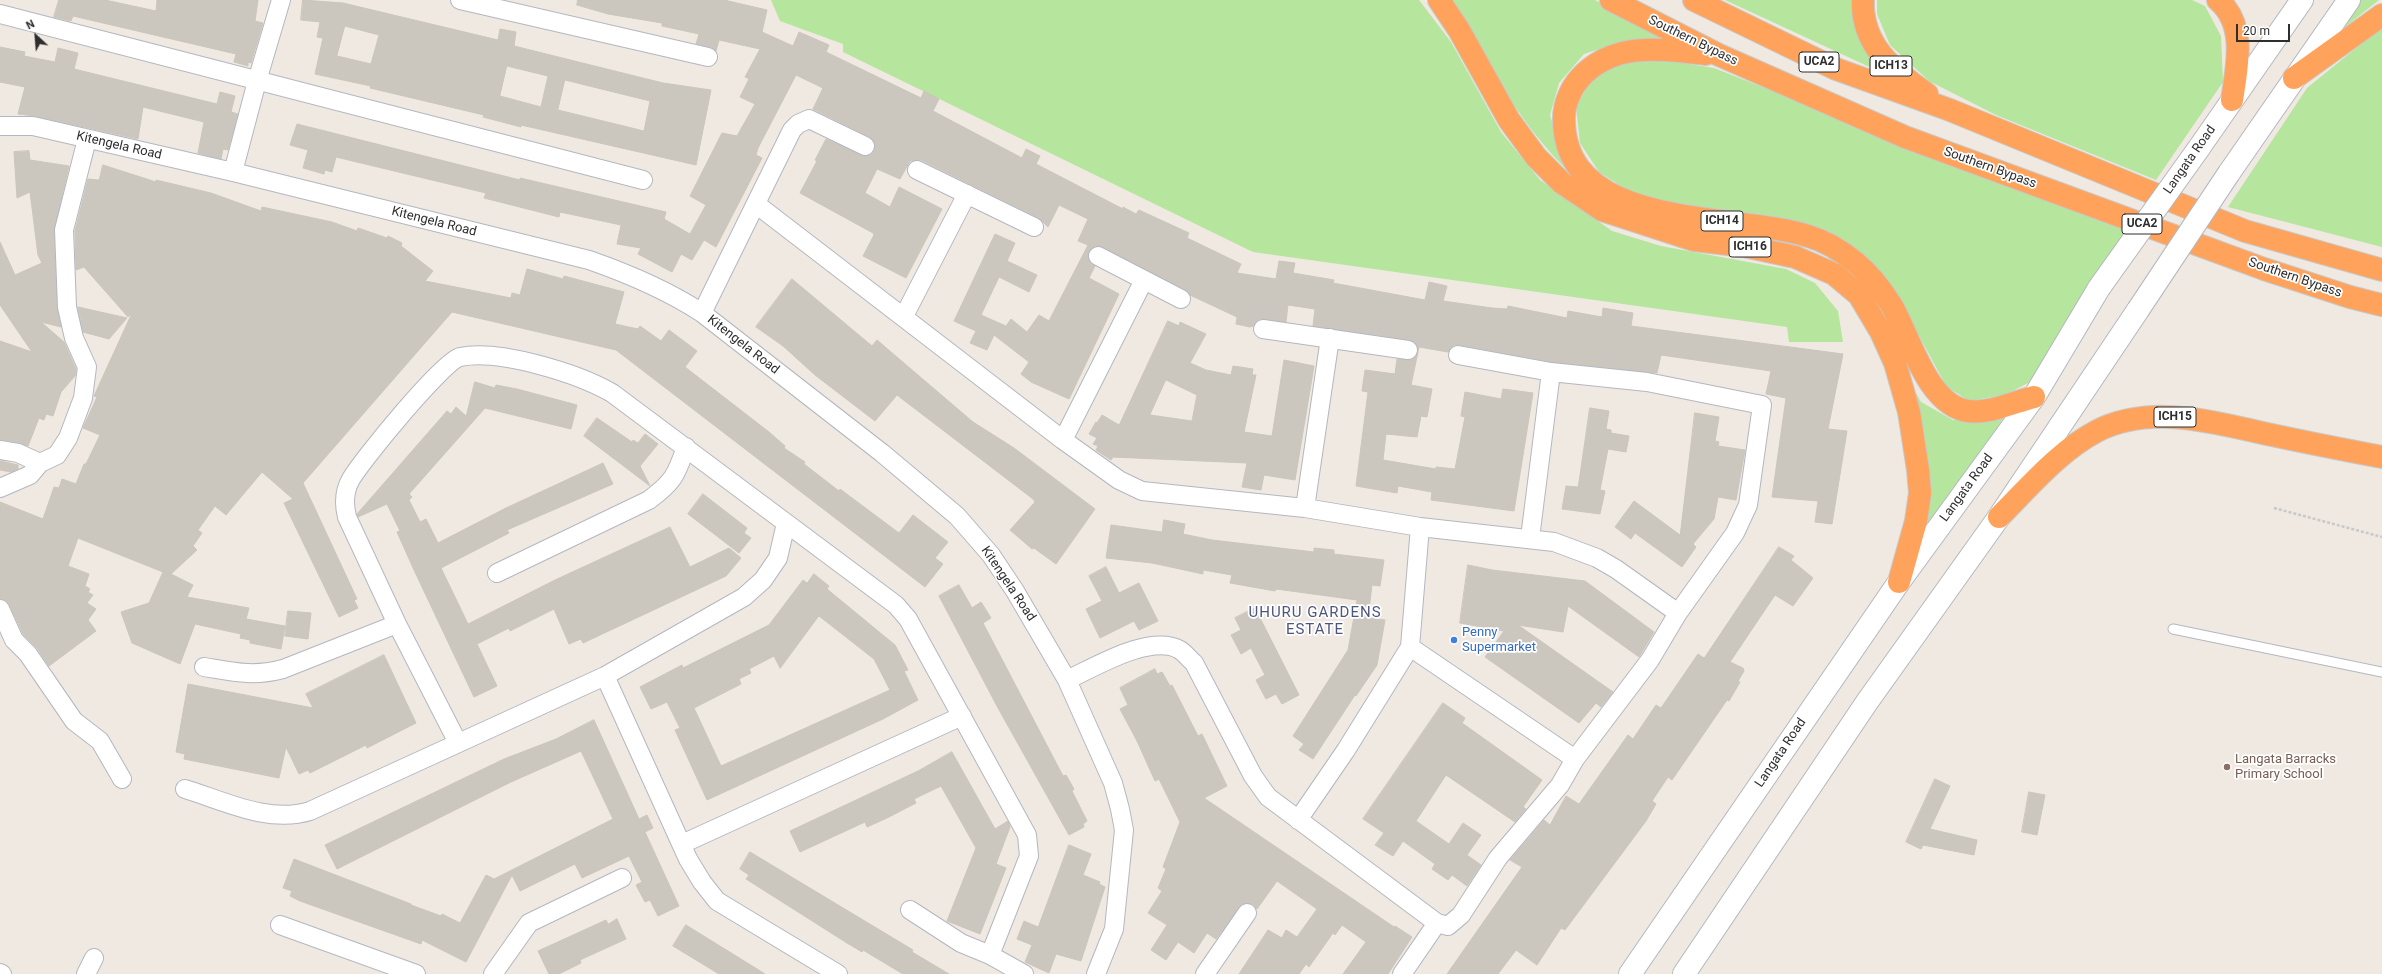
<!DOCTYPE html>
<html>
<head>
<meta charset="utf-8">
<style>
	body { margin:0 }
	#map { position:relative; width:2382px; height:974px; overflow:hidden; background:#efe9e1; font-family:Roboto,sans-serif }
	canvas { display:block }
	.north { position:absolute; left:16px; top:16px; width:40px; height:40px; -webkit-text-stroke:3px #fff; paint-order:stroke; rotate:334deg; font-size:11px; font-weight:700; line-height:16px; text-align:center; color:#2e2e2e }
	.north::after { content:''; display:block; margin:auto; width:14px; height:18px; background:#2e2e2e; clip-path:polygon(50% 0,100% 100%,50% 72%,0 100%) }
	.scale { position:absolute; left:2236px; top:24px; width:54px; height:18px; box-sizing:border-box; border:2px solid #2e2e2e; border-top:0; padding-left:5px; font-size:12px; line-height:14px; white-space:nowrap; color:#2e2e2e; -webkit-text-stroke:3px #fff; paint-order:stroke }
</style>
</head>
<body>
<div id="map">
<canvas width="2382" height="974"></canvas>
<div class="north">N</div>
<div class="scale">20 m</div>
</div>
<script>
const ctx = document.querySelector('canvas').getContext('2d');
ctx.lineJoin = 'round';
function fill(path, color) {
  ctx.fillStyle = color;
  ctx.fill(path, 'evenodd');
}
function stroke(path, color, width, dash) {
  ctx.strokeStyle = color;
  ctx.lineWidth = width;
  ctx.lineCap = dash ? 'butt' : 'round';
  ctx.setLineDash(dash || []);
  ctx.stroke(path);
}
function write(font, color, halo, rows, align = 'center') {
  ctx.font = font + ' Roboto,sans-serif';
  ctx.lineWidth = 3.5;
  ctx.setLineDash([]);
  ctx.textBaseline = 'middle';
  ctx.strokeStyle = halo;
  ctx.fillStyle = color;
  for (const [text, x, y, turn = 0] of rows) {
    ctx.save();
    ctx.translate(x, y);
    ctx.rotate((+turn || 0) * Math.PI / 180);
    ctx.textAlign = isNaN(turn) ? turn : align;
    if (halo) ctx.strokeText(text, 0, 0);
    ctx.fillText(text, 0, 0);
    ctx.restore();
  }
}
fill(new Path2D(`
	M771 0H1419L1451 42 1501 132 1540 180 1612 231 1661 246 1786 269 1815 283 1838 311 1843 342H1789L1787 327 1253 252 843 52V44L780 21Z
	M1449 0H1595L1680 45 1621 42 1584 54 1559 83 1550 115 1558 142 1582 183C1526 138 1487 60 1449 0Z
	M1725 0H1852C1851 34 1870 51 1889 76Z
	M1877 0H2192L2205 6 2221 36 2223 82 2156 180 1996 115 1929 81 1890 45 1877 14Z
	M2356 0H2379L2331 38Z
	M2382 27V247L2228 207 2307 88Z
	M1657 59 1714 68 2127 231 2030 382 2005 395 1969 401 1946 386 1900 300 1851 248 1635 195 1599 172 1580 143 1576 107 1593 76 1622 61Z
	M1907 377 1921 402 1953 420 1982 419 2007 413 1919 543Z`), '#b6e59e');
const building = new Path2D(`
	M59 0H105L156 11 157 0H258L255 21 263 23 251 63 248 62V66L234 62 236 54 73 16 71 21 54 17Z
	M303 0 343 3 498 40 500 29 516 32 514 46 663 83 711 90 696 165 521 125V127L483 117 484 115 370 88 371 86 315 74 323 38 317 37 320 22 301 20ZM345 26 379 35 371 64 337 56ZM507 66 548 76 541 107 500 96ZM565 80 650 101 644 131 558 110Z
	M578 0H724L767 10 762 32 793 46 799 32 829 45 826 52 921 98 924 91 939 99 933 111 1022 158 1026 149 1040 156 1036 164 1123 209V207L1136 214 1139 210 1189 233 1187 238 1241 264 1237 273 1276 279 1279 261 1295 263 1293 273 1334 280 1333 283 1425 300 1429 282 1447 286 1443 301 1492 308 1507 309 1508 306 1567 318 1568 311 1602 317 1603 308 1633 313 1631 326 1843 354 1828 429 1847 431 1832 524 1815 522 1818 501 1772 497 1786 398 1766 394 1771 371 1661 355 1657 373 1552 362 1460 345H1454L1448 352 1419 347 1418 351 1415 342 1410 340 1313 326 1315 309 1288 305 1286 322 1259 319 1253 326 1250 327 1236 324 1237 317 1190 295 1186 290 1098 246 1089 252V261L1095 266 1089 278 1119 294 1069 399 1031 382 1021 374 1029 362 994 335 987 350 970 343 976 331 954 321 995 234 1015 243 1007 261 1037 275 1029 292 999 277 981 315 1006 326 1011 319 1027 332 1039 315 1049 321 1088 245 1078 241 1088 219 1059 205 1048 227 1039 218 921 160 910 161 900 179 877 169 865 193 890 207 899 187 942 209 906 278 863 256 874 235 873 233 800 193 817 161 815 160 826 139 865 156 871 154 875 146 870 137 813 109 823 88 796 75 758 148 756 155 762 158 716 247 704 240 692 260 681 254 672 272 638 254 641 248 617 244 621 225 560 212 559 217 484 198 486 193 336 157 332 172 325 170 324 174 303 168 308 150 290 145 297 124 520 180V178L666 212 664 219 690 234 706 205 690 196 722 133 737 136 755 104 740 97 749 79 745 77 760 49 719 40 716 51 711 47 696 44 699 34 662 26V23L608 14 577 5Z
	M0 47 25 52 24 56 55 62 58 48 78 53 74 69 217 104 220 92 235 96 231 112 238 114 228 150 223 149 221 159 198 153 204 122 143 107 138 139 35 116 18 114 25 87 0 82Z
	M29 151 30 160 69 166 54 230 57 308 61 327 41 322 64 342 76 369 75 376 61 392 53 416 46 414 44 420 39 418 28 446 0 440V341L32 352 0 305V242L15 275 42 263 38 255 30 192 17 198 14 152Z
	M103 165 156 182V180L211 193 261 211 262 207 332 222 357 231 358 228 387 238 388 236 402 243 401 246 433 271 425 281 511 298 512 293 520 295 527 269 563 279 564 276 624 292 615 324 638 329 640 326 661 341 669 330 697 351 685 367 769 432 785 446 784 448 805 462 804 464 839 491 840 489 899 533 913 515 948 542 935 558 943 564 925 587 616 350 452 312 303 483 357 599 354 600 358 608 339 617 284 503 293 499 262 472 226 515 215 506 198 530 202 533 193 546 197 550 171 574 193 585 187 597 249 608 246 619 285 626 281 649 250 643V640L240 638 241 634 195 624 180 664 132 643 121 612 149 603 163 572 78 538 68 566 89 574 85 586 90 589 88 592 93 595 87 603 96 609 88 620 96 631 49 666 37 648 23 634 9 604 0 598V502L43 519 54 487 59 488 62 479 76 484 84 464H86L100 435 83 428 97 397 94 396 132 313 128 317 84 267 76 270 75 231 88 179 99 180Z
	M792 279 872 346 877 340 973 422 1014 448 1095 509 1056 564 1034 548 1032 549 1010 530 1035 502 1033 499 897 395 875 421 815 375 783 346 756 327Z
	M78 307 127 318 109 339 83 332Z
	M1168 321 1179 326 1180 322 1206 334 1190 363 1206 370 1231 375 1233 366 1253 369 1252 375H1256L1244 432 1272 436 1284 360 1314 366 1295 480 1264 475 1261 490 1242 487 1247 463 1113 457 1111 460 1096 450 1098 446 1093 444 1097 438 1089 434 1096 422 1097 423 1102 415 1119 425ZM1166 380 1197 395 1192 421 1150 415Z
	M1418 352 1411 385 1432 389 1427 417 1421 416 1417 437 1386 434 1383 460 1436 469V467L1455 469 1465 417 1461 416 1465 392 1501 399 1503 389 1533 393 1514 511 1431 500 1432 492 1398 486 1397 493 1356 486 1368 392 1362 391 1365 370 1395 374 1397 359 1412 360Z
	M475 382 495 388 496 385 517 389 577 405 571 429 485 408 409 494 412 497 409 500 420 522 426 519 438 543 506 508 603 463 613 484 507 530 509 533 441 568 468 624 555 580 670 527 690 567 729 548 741 558 726 576 583 643 581 639 569 644 554 609 510 631 509 628 477 644 497 686 474 697 414 570 397 532 400 531 387 504 358 517 357 514 447 411 451 414 456 407 466 416Z
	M1590 408 1609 411 1606 429 1611 430V433L1629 436 1626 452 1608 449 1600 490 1605 491 1600 514 1562 509 1566 486 1578 487Z
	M1695 413 1719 417 1715 441 1719 442 1718 446 1745 450 1736 500 1718 497 1714 519 1693 544 1696 547 1682 567 1635 533 1631 539 1615 527 1634 501 1680 535Z
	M597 418 632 442 633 440 638 443 645 434 658 444 640 466 650 486 584 436Z
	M0 461 18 465V469L11 472 0 470Z
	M703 494 747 528 744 533 751 538 739 553 688 514Z
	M1164 520 1185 524 1183 534 1212 540 1314 552V548L1334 550V554L1384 560 1380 586 1372 585 1368 618 1385 620 1377 665 1356 696 1355 695 1313 759 1299 750 1304 744 1293 736 1348 650 1357 600 1276 589 1275 591 1230 583 1232 575 1203 570V574L1152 563 1106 558 1111 525 1162 532Z
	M1779 547 1794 556 1791 560 1813 578 1793 606 1775 595 1730 662 1743 668 1744 671 1738 681 1740 682 1729 701 1727 700 1672 780 1668 777 1652 801 1656 804 1646 821 1565 930 1561 928 1537 965 1516 950 1498 974H1447L1522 867 1510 860 1544 820 1550 825 1566 796 1579 804 1628 735 1633 739 1656 705 1661 708 1698 654 1704 658Z
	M1468 565 1492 570 1585 581 1654 632 1639 657 1568 606 1563 632 1518 625 1613 692 1601 707 1596 703 1579 723 1485 657 1504 631 1460 623Z
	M1106 567 1119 593 1139 583 1158 621 1139 630 1134 621 1100 638 1086 609 1102 601 1089 576Z
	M814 574 829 586 827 589 895 645 908 670 904 671 918 700 883 719 707 800 675 730 680 728 667 702 651 709 640 687 682 665 683 668 769 625 803 580 807 583ZM819 616 874 659 890 690 721 766 694 708 741 684 739 679 751 673 749 669 774 656 780 668Z
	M959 585 972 608 981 602 991 618 983 623 1063 776 1066 775 1074 789 1072 791 1087 821 1083 824 1084 827 1069 835 998 708 939 596Z
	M1255 608 1299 695 1282 704 1276 694 1266 699 1256 680 1265 675 1251 648 1241 654 1231 635 1241 630 1235 618Z
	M288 611 311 613 308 639 285 636Z
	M384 655 416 723 367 748 366 745 310 773 308 770 299 774 286 747 279 778 184 759 185 754 176 752 188 684 313 708 306 694Z
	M1155 669 1157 674 1162 672 1170 686 1172 685 1198 736 1202 734 1227 786 1204 798 1394 927 1395 926 1412 937 1388 974H1343L1366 942 1342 925 1335 935 1333 933 1309 967 1306 964 1299 974H1239L1268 930 1282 938 1286 930 1297 937 1317 909 1277 881 1257 909 1253 904H1242L1216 939 1207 933 1194 953 1178 942 1166 960 1151 950 1167 925 1148 913 1162 891 1158 888 1166 869 1163 867 1180 822 1159 779 1155 781 1137 741 1120 709 1128 705 1120 688Z
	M1443 703 1465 718 1462 723 1542 780 1523 807 1526 809 1515 822 1446 775 1416 821 1449 844 1463 823 1481 835 1467 855 1481 865 1467 886 1452 875 1448 880 1432 869 1435 864 1403 841 1393 856 1375 845 1384 833 1363 819Z
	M594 720 639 819 647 815 653 828 645 832 679 906 658 916 650 900 645 902 636 885 642 882 629 856 582 878 575 864 520 891 512 875 466 962 422 940 421 944 300 901 290 896 292 891 283 888 294 859 411 904V905L441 916 442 914 460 923 486 875 494 879 613 819 581 751 511 782 337 869 325 845 504 759 556 739Z
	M952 752 995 829 1008 821 1010 827 996 864 1006 868 980 934 947 921 976 848 941 786 914 799 916 803 887 818 867 827 865 822 800 852 790 831 918 771Z
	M1935 779 1950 786 1930 829 1977 840 1974 855 1923 845 1921 849 1906 842Z
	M2029 792 2045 795 2037 835 2022 832Z
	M1069 845 1091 854 1083 875 1100 882 1099 884 1105 887 1081 961 1056 954 1049 973 1025 962 1032 945 1017 939 1024 921 1038 927Z
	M750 852 913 950 912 952 949 974H903L863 950 862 952 847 943 746 879 749 875 740 869Z
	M617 919 626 939 580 960 581 963 559 974H549L538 951 606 920 608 924Z
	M686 925 749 964 765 974H719L673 946Z`);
fill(building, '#cbc7bf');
stroke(building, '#cbc5ba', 1);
const lane = new Path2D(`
	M2173 629 2382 672`);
const street = new Path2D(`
	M460 0 708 57
	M0 14 643 180
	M0 126H33L233 172 589 260C629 274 667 290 702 313L882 453 957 516 991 555 1015 591 1067 680 1113 783 1120 809 1124 830 1114 929 1096 974
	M917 170 1034 227
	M233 172 257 81 281 0
	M756 204 1063 440 1119 480 1142 491 1305 508 1420 527 1554 542 1597 558 1616 569 1678 613
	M1098 256 1181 299
	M702 313 792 130 798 124 809 119 865 146
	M904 316 967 194
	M1263 329 1408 350
	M1063 440 1144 280
	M0 450 18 453 40 463
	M0 488 30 475 40 463 57 455 68 438 83 398 87 367 74 338 67 307 64 230 87 139
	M1305 508 1330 338
	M1530 538 1551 372
	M497 573 649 500C673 482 676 476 686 447
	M0 609 14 640 28 654 74 721 100 741 122 779
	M1410 647 1575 759
	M204 667C234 672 253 677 283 669L397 624
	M605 676 688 859 702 882 717 901 838 974
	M1067 680C1095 667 1151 633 1180 650 1185 653 1189 659 1194 663L1253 776 1268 797 1437 923 1448 926 1461 915 1498 858 1560 785 1575 759 1650 660 1678 613 1735 533 1748 505 1762 405 1647 382 1551 372 1458 355
	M458 743 397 624 347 517C344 505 344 491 351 479 362 460 443 361 460 357 499 349 577 373 612 393L896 605 908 619 1027 835 1029 856 990 955
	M185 789C224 801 269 824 310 811L605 676 744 597 763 580 778 558 786 523
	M1298 820 1346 750 1410 647 1420 527
	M682 844 962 716
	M910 910 961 943 990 955 1024 974
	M280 925 416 974
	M0 973 2 974
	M86 974 94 958
	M493 974 529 923 622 878
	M1205 974 1247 913
	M1402 974 1437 923`);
const secondary = new Path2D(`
	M2199 148 2302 0
	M2229 173 2349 0
	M1630 974 1899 582 2034 397 2099 288
	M1684 974 1867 702 1999 517 2138 310`);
const highway = new Path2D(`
	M1439 0 1459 30 1509 120 1536 157 1562 183 1602 210 1694 240 1744 246 1795 257 1834 274 1859 295 1881 332 1895 363 1909 412 1918 470 1920 493 1916 521 1899 582
	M1611 0 1719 55 1905 137 2264 269 2350 297 2382 305
	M1694 0 1836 69 1950 110 2245 231 2382 270
	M1863 0C1861 45 1894 71 1927 94
	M2218 0C2247 25 2237 67 2232 100
	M1706 54C1661 49 1614 41 1580 78 1571 88 1564 104 1564 118 1563 232 1735 212 1808 236 1825 241 1843 252 1856 263 1871 275 1882 290 1892 306 1910 337 1927 405 1968 411 1989 414 2014 402 2034 397
	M2294 78 2382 15
	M1999 517C2029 487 2059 451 2097 431 2152 403 2216 423 2272 435 2309 443 2345 450 2382 457`);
stroke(lane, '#b4b7c1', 11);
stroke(street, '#b4b7c1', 20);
stroke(secondary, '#b4b7c1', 24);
stroke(highway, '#c9c9c9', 24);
stroke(new Path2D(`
	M2274 508 2382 537`), '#c9c9c9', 2.5, [3, 2]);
stroke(lane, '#fff', 9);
stroke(street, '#fff', 18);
stroke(secondary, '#fff', 22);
stroke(highway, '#ffa35c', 22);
const secondaryBridge = new Path2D(`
	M2099 288 2199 148
	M2138 310 2229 173`);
stroke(secondaryBridge, '#b4b7c1', 24, []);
stroke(secondaryBridge, '#fff', 22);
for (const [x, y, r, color] of [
	[1454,640,4,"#3f7fe0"],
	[2227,767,4,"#8d6e63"]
]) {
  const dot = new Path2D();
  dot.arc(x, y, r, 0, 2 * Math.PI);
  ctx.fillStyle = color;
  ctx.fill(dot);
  stroke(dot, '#fff', 1.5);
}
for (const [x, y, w] of [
	[1819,62,40],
	[1891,66,42],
	[1722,221,42],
	[2142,224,40],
	[1750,247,42],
	[2175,417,42]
]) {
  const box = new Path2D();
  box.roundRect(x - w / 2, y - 10, w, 20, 3);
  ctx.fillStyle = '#fff';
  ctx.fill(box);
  stroke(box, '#2e2e2e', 1);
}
write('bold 12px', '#2e2e2e', null, [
	["UCA2",1819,62],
	["ICH13",1891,66],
	["ICH14",1722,221],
	["UCA2",2142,224],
	["ICH16",1750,247],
	["ICH15",2175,417]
]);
write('13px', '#2e2e2e', '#fff', [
	["Southern Bypass",1693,41,26],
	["Kitengela Road",119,146,13],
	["Langata Road",2190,160,-55],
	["Southern Bypass",1990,168,20],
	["Kitengela Road",434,222,14],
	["Southern Bypass",2295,278,19],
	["Kitengela Road",743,345,38],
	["Langata Road",1967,488,-54],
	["Kitengela Road",1008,584,56],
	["Langata Road",1781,753,-56]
]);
write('13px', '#366cbe', '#fff', [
	["Penny",1462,633],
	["Supermarket",1462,648]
], 'left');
write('13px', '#785e54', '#fff', [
	["Langata Barracks",2235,760],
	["Primary School",2235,775]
], 'left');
ctx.letterSpacing = '1px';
write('15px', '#4d5680', '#fff', [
	["UHURU GARDENS",1315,613],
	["ESTATE",1315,630]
]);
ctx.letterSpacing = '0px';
</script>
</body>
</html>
